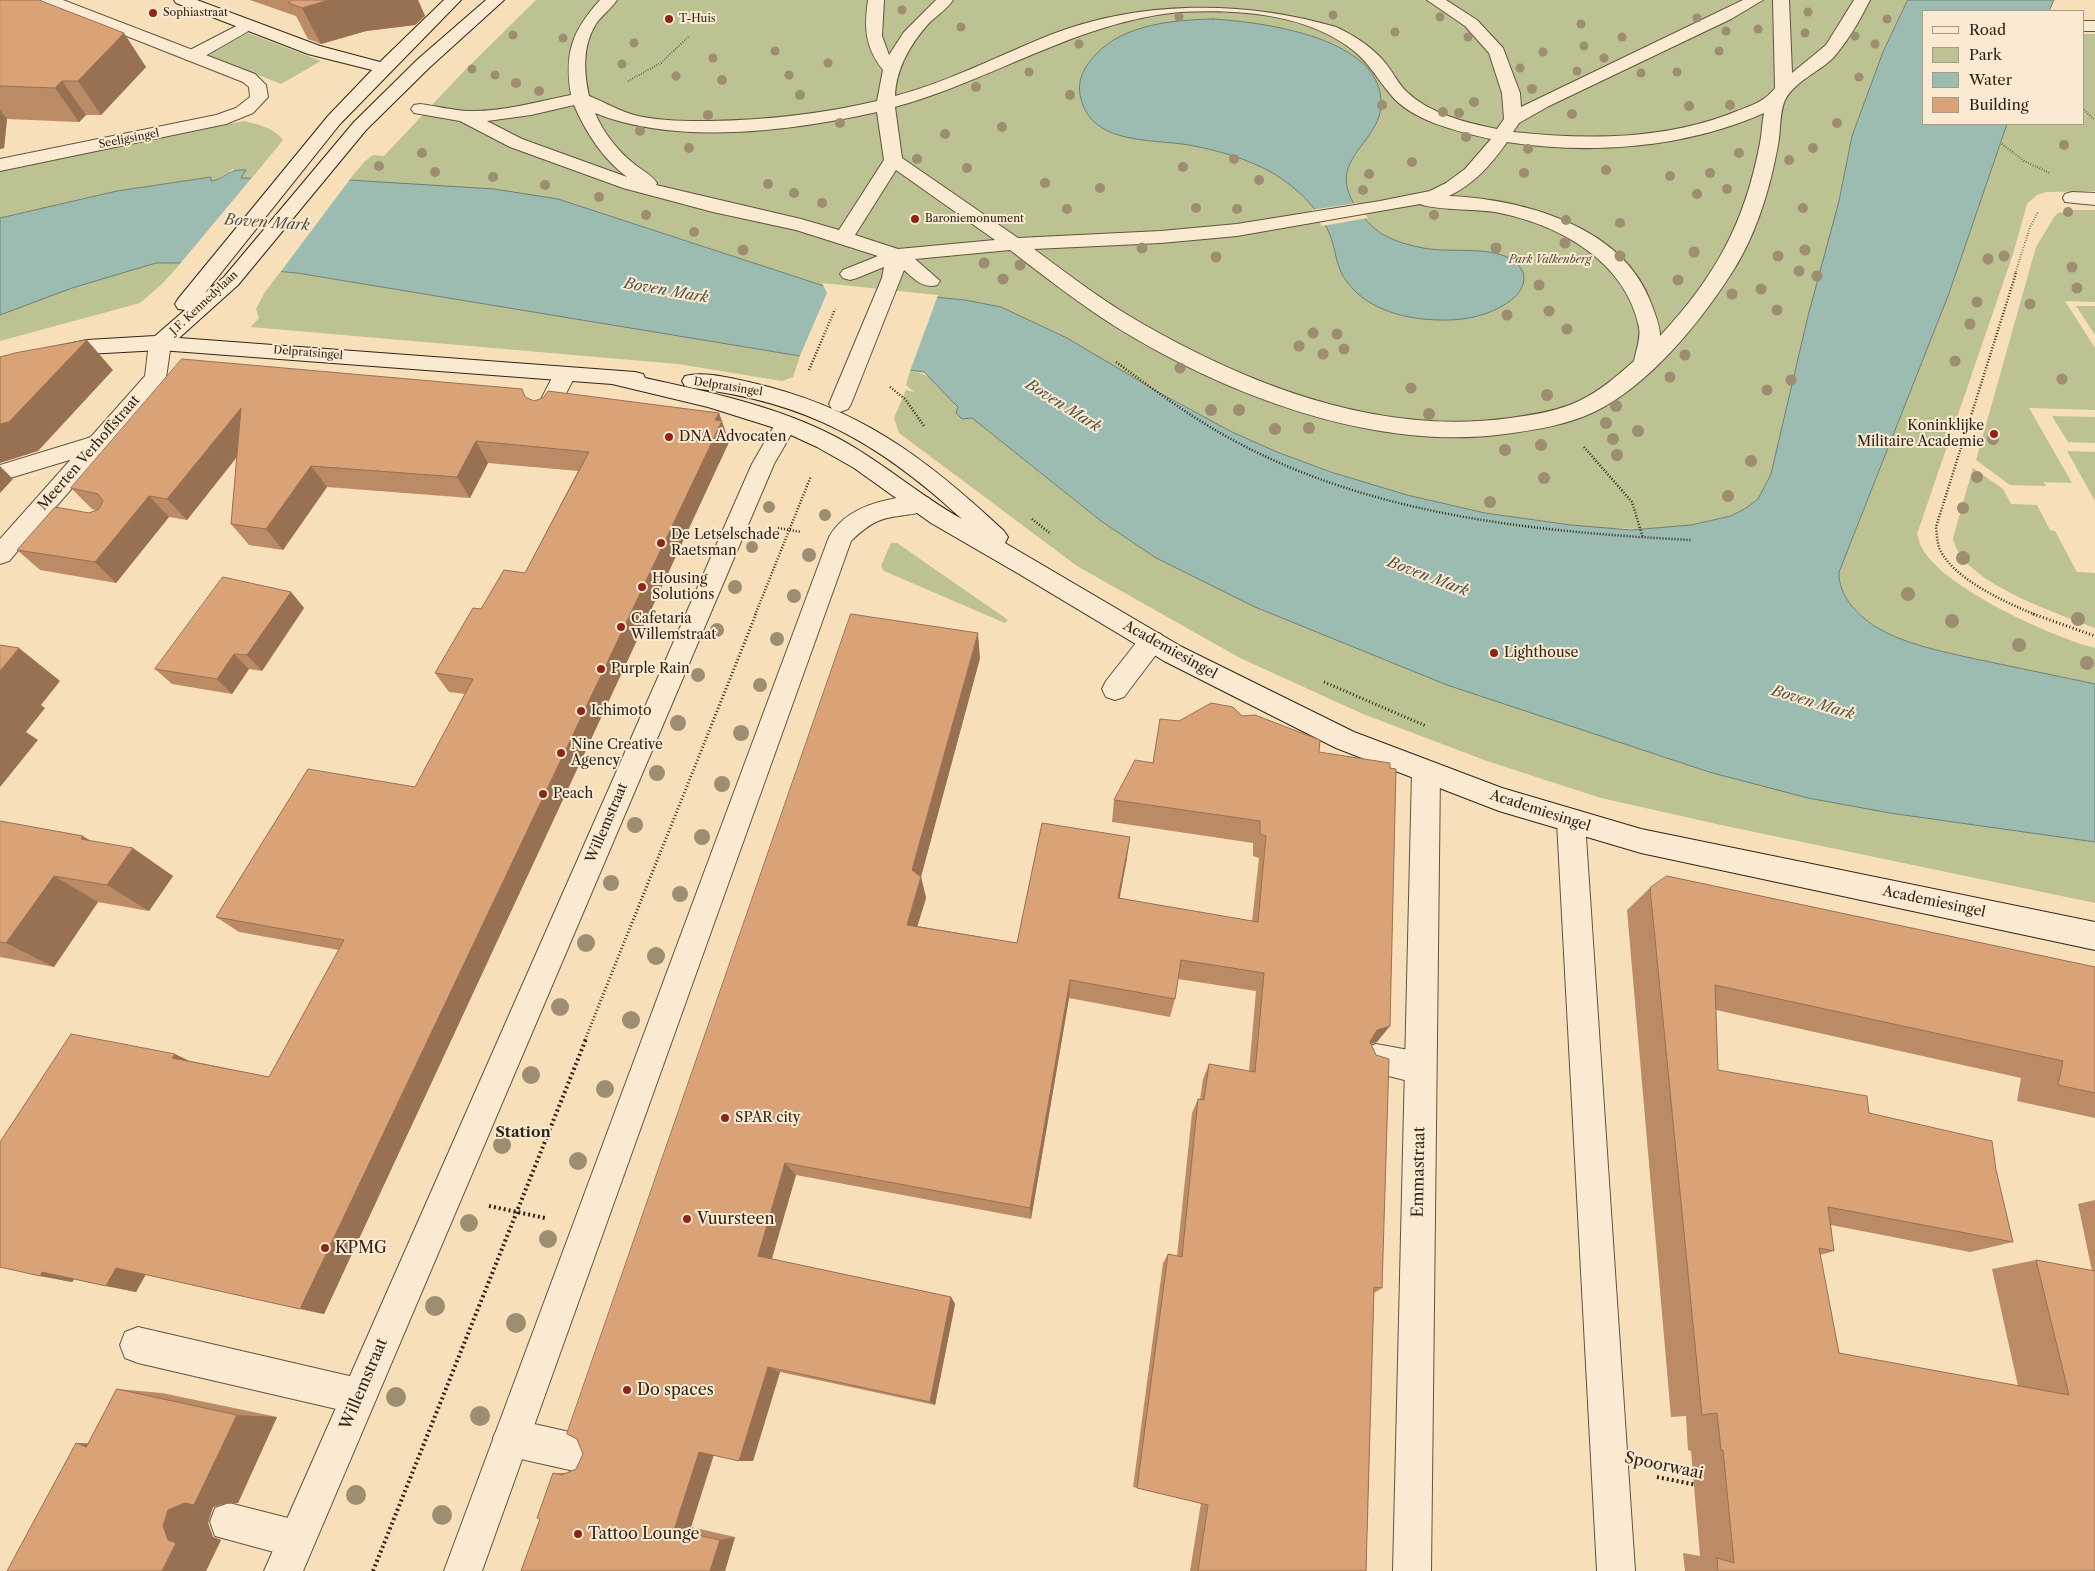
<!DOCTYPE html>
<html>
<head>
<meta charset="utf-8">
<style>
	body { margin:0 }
	#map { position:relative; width:2095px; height:1571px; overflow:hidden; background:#f7dfba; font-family:"Libre Caslon Text",serif }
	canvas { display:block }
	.legend { position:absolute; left:1922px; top:10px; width:162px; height:115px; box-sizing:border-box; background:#faead2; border:1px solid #a99b88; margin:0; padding:6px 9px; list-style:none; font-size:15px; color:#302418 }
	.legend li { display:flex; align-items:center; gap:10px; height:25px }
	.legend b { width:25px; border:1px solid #a99b88 }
</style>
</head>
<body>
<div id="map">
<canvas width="2095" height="1571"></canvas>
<ul class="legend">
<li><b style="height:6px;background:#faead2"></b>Road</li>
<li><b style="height:14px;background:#bcc291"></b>Park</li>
<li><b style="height:14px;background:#9dbcb1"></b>Water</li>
<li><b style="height:14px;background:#d9a277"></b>Building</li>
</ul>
</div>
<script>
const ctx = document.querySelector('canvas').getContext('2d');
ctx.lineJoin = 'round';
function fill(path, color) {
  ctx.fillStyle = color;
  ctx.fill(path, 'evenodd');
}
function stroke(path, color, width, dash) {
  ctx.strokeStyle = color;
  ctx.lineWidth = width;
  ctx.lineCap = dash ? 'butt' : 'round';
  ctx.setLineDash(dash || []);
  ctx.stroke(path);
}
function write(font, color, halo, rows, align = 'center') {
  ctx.font = font + ' "Libre Caslon Text",serif';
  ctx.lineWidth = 4;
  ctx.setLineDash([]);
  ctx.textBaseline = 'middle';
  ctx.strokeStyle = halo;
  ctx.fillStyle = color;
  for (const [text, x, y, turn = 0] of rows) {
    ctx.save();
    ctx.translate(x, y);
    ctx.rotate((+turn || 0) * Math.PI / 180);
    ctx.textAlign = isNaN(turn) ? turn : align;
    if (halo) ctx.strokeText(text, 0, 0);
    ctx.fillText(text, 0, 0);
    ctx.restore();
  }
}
fill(new Path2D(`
	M536 0H1908L1883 52 1852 136 1839 201 1771 474 1758 499 1746 508 1731 516 1691 525 1646 529 1595 528 1485 513 1407 495 1355 480 1277 452 1230 431 1048 329 1001 307 965 300 824 286 558 199 349 180 364 162 373 155 384 156 464 71Z
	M248 33 321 61 281 84 208 55Z
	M2084 34H2095V191L2046 192 2037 195 2027 204 2013 254 1917 534C1919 538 1919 544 1922 548 1943 588 2052 637 2095 648V684C2054 675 2012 667 1971 658 1940 651 1904 644 1876 627 1857 615 1838 595 1839 572L1948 296 2007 124H2084Z
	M244 121C259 125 273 127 283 140L252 178H240L233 169 217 180 210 181V177L117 191 0 218V171Z
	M2073 210H2095V302L2065 301 2095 348V410L2029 408 2072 483 2044 482 2046 486 2010 485 1976 460 2036 247 2054 217 2058 213Z
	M156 263H181L163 283 140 303 0 341V315L72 288Z
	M280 272 297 273 800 356 793 377 782 381 678 364 251 327 259 318 256 309 265 292Z
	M2076 306H2095V335Z
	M910 371C933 373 942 390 958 407L956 413 962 419 972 418 1101 521 1156 558 1255 607 1447 685 1709 772 1890 813 2095 842V903L1721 825 1601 798 1487 761 1363 714 1240 658 1077 566 899 433 894 418 906 390 914 392 906 385Z
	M2052 416 2095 417V443L2068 442Z
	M2067 451 2095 452V501Z
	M1973 468 2003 489 2011 504 2037 505 2050 530 2055 531 2077 572 2095 573V628C2057 613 1960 582 1953 538Z
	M891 543H897L1008 620 1005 623 884 571 881 566Z`), '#bcc291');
const water = new Path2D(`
	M1908 0H2054L2049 11H1924V124H2007L1948 296 1839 572C1838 595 1857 615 1876 627 1904 644 1940 651 1971 658 2012 667 2054 675 2095 684V842L1890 813 1808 798 1709 772 1447 685 1255 607 1156 558 1101 521 972 418 962 419 956 413 958 407 924 372 800 356 297 273 181 263H156L72 288 0 315V218L117 191 211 177V181C227 179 225 169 246 170L241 178 349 180 494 189 558 199 824 286 965 300 1001 307 1067 338 1153 389 1230 431 1277 452 1331 472 1407 495 1485 513 1571 525 1631 530 1691 525 1731 516 1746 508 1758 499 1771 474 1808 316 1839 201 1852 136 1883 52Z
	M1213 19C1261 22 1385 37 1381 106 1379 133 1353 148 1347 172 1342 195 1364 222 1382 234 1396 242 1414 247 1430 249 1456 253 1509 243 1523 272 1526 280 1522 289 1517 295 1500 312 1471 320 1448 320 1412 321 1369 312 1347 282 1336 268 1336 250 1330 235 1319 208 1295 186 1271 172 1247 159 1220 151 1194 146 1157 138 1093 147 1081 99 1076 81 1084 67 1096 54 1125 24 1173 20 1213 19Z`);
fill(water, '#9dbcb1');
stroke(water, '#717f74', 1);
fill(new Path2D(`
	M254 175 351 178 279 274 179 265Z
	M1357 203 1368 218 1322 226 1311 210Z
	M822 283 938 295 909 374 799 358 827 293Z`), '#f7dfba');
const lane = new Path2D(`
	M248 20 254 22 256 25 254 28 198 60H186L184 56 186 52Z
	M2084 21H2095V31H2084Z
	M2072 192 2095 193V205L2065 202 2063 198 2065 194Z
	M565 367 573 369 576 374 556 413 553 418 545 421 537 418 534 413 554 374 557 369Z
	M98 435 106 437 109 443 106 449 0 481V465Z
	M1152 631 1161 634 1165 641 1161 648 1124 697 1115 700 1106 697 1102 689 1106 681 1143 634Z
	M1376 1044 1420 1052 1431 1057 1436 1068 1431 1079 1420 1084 1365 1070 1360 1059 1365 1048Z
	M138 1327 358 1378 371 1383 376 1396 371 1409 358 1414 138 1363 125 1358 120 1345 125 1332Z
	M512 1419 583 1435 596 1441 602 1454 596 1467 583 1473 512 1457 499 1451 493 1438 499 1425Z
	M229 1503 296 1520 310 1525 315 1539 310 1553 296 1558 215 1536 210 1522 215 1508Z`);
const street = new Path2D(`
	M41 0H63L255 74 266 85 268 97 253 113 226 124 0 171V159L216 115 236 108 250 97 249 87 243 82 43 3Z
	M600 0H617C611 9 602 15 596 24 582 46 584 72 589 96 605 102 620 112 638 116 662 121 686 121 710 121 767 120 822 114 877 101L883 70C865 47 864 28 868 0H884L882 36 889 55 904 32 936 0H953C947 9 938 15 930 22 911 43 896 68 895 96 948 82 998 56 1050 35 1139 0 1245 0 1336 27 1355 36 1374 48 1387 65 1394 74 1399 85 1407 92 1430 114 1467 123 1497 129L1504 119 1502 93 1489 53 1465 26 1427 0H1446L1477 20 1503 48 1520 93 1521 107 1743 0H1763L1731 19 1549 106 1519 123 1513 132C1587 140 1667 140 1737 111 1753 105 1765 101 1775 88L1773 0H1789L1792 73 1826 45 1854 0H1870C1860 20 1848 41 1833 58 1819 72 1795 81 1785 100 1779 114 1781 130 1778 145 1770 189 1756 236 1731 274 1699 324 1648 386 1594 412 1567 425 1535 430 1505 434 1373 452 1223 394 1113 325 1077 302 1044 276 1010 250L915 259 940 281 937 285C923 289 914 279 904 270L851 404 848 409 840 412 832 409 829 404 882 278 884 267 857 278 850 280 843 278 840 274 843 270 878 256 796 230 713 212 623 188 510 147 460 121 420 114 414 113 411 109 414 105 420 104C435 106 451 110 467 111 503 112 536 102 571 95 564 53 572 31 600 0ZM1179 12C1238 9 1306 13 1354 51 1370 64 1378 80 1391 95 1412 121 1459 132 1491 139L1465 169 1446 183 1430 191 1380 201 1237 224 1161 231 1018 238 902 158 895 107C991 81 1077 22 1179 12ZM574 105C586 133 603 159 627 177L522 139 487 121 531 115ZM877 112 884 160 839 230 801 219 656 185 657 183C651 174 641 170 633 163 617 150 603 132 595 113 677 146 792 131 877 112ZM1764 113C1762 123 1762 133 1760 143 1745 223 1715 277 1660 336 1660 325 1655 314 1651 303 1623 226 1522 199 1449 196 1474 184 1491 165 1507 142 1591 155 1685 148 1764 113ZM896 170 995 240 898 249 855 235ZM1420 204C1433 210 1476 209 1495 212 1558 224 1625 260 1639 327 1641 338 1636 351 1634 361 1617 376 1600 391 1579 401 1558 411 1533 415 1510 418 1381 436 1253 387 1143 324 1104 302 1069 275 1034 249L1161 243 1237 236Z
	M160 336 167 338 171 343 166 378 163 383 9 561 0 564V539L145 376 149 343 153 338Z
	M786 416 794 419 797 424 774 464 303 1571H264L752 464 778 419Z
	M921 495 929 498 933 504 929 510C892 521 884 509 851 541L482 1571H444L829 537C847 505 888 498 921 495Z
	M1426 760 1436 764 1440 772 1431 1571H1393L1412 772 1416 764Z
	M1571 810 1581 813 1585 822 1635 1571H1597L1557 822 1561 813Z`);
const secondary = new Path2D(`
	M174 0H197L320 46 380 62 444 0H461L340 124 205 293 224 277 354 122 418 59 486 0H504L430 67 366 130 238 285 179 338 635 372 643 374 645 378C709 392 776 406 834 436 879 459 917 494 962 519 878 442 807 402 693 388L685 386 682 381 685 376C704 371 730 378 749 382 858 407 924 456 1004 531L1008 537 1005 543 1182 647 1354 732 1502 788 1641 829 2095 922V950L1641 853 1499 811 1336 748 1164 661 1019 574 931 523 854 468 817 447 778 429 708 407 612 384 160 350 87 354 0 373V359L87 340 155 336 185 310 178 309 175 304 178 299 328 116 372 70 308 54 176 3Z`);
stroke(lane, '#625340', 2);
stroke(street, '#625340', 2);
stroke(secondary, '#302418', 2);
stroke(new Path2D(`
	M628 81 661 63 689 36
	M2084 110 2095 120
	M2002 144 2024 161 2050 173
	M2015 274 2030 227 2038 212`), '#302418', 2, [0.5, 2]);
stroke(new Path2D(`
	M2016 273 1936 527C1937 535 1937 543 1940 550 1955 580 2007 603 2036 615
	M1116 362C1158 393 1199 423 1246 447 1383 517 1540 532 1691 540
	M809 370 835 309
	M890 387 905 399 924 426
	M1584 447 1632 502 1643 538
	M1032 519 1051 534
	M778 528 801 532
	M755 615 811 476`), '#302418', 2.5, [1, 2]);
stroke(new Path2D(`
	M2033 614 2095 636
	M1324 682 1426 726
	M585 1040 756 614`), '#302418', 3, [1, 2.5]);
stroke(new Path2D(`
	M489 1206 545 1218
	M1657 1477 1697 1485
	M373 1571 586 1039`), '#302418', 4, [2, 3]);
fill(lane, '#faead2');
fill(street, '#faead2');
fill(secondary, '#faead2');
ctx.fillStyle = '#9d8e71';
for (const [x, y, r] of [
	[902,10,4.5],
	[1808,12,4.5],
	[1333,15,4.5],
	[1179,17,4.5],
	[1440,17,4.5],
	[1697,18,4.5],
	[1887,19,4.5],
	[1581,24,4.5],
	[961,27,4.5],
	[1758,29,4.5],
	[1726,31,4.5],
	[1395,32,4.5],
	[1805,33,4.5],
	[513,35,4.5],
	[1855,36,4.5],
	[1468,37,4.5],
	[1622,37,4.5],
	[563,38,4.5],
	[634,43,4.5],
	[1079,44,4.5],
	[1875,44,4.5],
	[1584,46,4.5],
	[775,51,4.5],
	[1719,51,4.5],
	[1543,52,4.5],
	[713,58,4.5],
	[1604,58,4.5],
	[828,63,4.5],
	[622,64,4.5],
	[1520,68,4.5],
	[472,69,4.5],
	[1577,71,4.5],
	[1029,72,4.5],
	[1677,72,4.5],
	[1641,73,4.5],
	[495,75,4.5],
	[789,75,4.5],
	[676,76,4.5],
	[1859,77,4.5],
	[722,80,5],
	[516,83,5],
	[976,87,5],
	[1532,89,5],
	[539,91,5],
	[800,95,5],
	[1070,95,5],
	[1474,102,5],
	[1382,105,5],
	[1730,105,5],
	[1689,106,5],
	[1443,112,5],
	[1459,113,5],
	[1572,114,5],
	[708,115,5],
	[840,123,5],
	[1837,123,5],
	[1002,127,5],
	[640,131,5],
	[945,134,5],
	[1466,137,5],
	[2064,145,5],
	[689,148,5],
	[1813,148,5],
	[1528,149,5],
	[422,153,5],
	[1739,153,5],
	[917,159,5],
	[1234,159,5],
	[1789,160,5],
	[1412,162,5],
	[379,166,5],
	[1183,167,5],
	[967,168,5],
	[1606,170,5],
	[435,172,5],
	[1524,173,5],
	[1710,173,5],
	[1369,174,5],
	[1670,176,5],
	[493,177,5],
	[1259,180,5],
	[1045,183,5],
	[768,184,5],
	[545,185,5],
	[1100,188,5],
	[1727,189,5],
	[1363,190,5],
	[794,193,5],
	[1697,194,5],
	[599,197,5],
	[822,203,5],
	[1196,208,5],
	[1803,208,5],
	[1067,209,5],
	[1237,209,5],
	[2068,212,5],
	[646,215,5],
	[1434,215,5],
	[1566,220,5],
	[1620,223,5],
	[694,232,5],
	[1565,243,5.5],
	[1142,248,5.5],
	[1496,248,5.5],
	[743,250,5.5],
	[1805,250,5.5],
	[1694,252,5.5],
	[1620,256,5.5],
	[1778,256,5.5],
	[2004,256,5.5],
	[1216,257,5.5],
	[1988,259,5.5],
	[984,263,5.5],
	[1020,265,5.5],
	[2072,267,5.5],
	[1799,271,5.5],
	[1817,276,5.5],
	[1003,279,5.5],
	[1678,280,5.5],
	[1539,285,5.5],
	[2077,288,5.5],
	[1761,289,5.5],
	[1732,294,5.5],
	[1977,302,5.5],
	[2030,304,5.5],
	[1777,310,5.5],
	[1549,311,5.5],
	[1507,315,5.5],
	[1970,324,5.5],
	[1567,329,5.5],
	[1313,333,5.5],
	[1337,334,5.5],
	[1299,346,5.5],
	[1344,349,5.5],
	[1323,354,5.5],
	[1685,355,5.5],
	[1955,361,5.5],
	[1180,368,5.5],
	[1670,377,5.5],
	[2062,379,5.5],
	[1791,380,5.5],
	[1411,388,5.5],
	[1767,390,5.5],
	[1547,395,6],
	[1616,406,6],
	[1211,410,6],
	[1239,410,6],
	[1429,414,6],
	[1606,423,6],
	[1309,428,6],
	[1275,429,6],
	[1638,431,6],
	[1613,439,6],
	[1993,439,6],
	[1541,445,6],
	[1505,450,6],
	[1617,455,6],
	[1751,461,6],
	[1977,477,6],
	[1544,478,6],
	[1728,496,6],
	[1490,502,6],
	[769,507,6],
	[1963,508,6],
	[825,515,6],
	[752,547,6],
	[809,555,7],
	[1963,558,7],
	[735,587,7],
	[1908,594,7],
	[794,596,7],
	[2078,619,7],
	[1952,621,7],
	[717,630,7],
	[777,639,7],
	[2019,645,7],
	[2087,663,7],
	[698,675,7],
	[760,685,7],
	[678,723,8],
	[741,733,8],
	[657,773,8],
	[722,784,8],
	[635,825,8],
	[702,837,8],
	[611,883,8],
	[680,894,8],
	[586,943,9],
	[656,956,9],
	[560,1007,9],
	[631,1020,9],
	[531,1075,9],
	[605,1089,9],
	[502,1145,9],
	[578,1161,9],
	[469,1223,9],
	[548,1239,9],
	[435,1306,10],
	[516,1323,10],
	[396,1397,10],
	[480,1416,10],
	[356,1495,10],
	[442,1515,10]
]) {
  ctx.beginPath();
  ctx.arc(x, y, r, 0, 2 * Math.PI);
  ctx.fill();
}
fill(new Path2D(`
	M0 0 146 67 101 115H86L79 122 7 119 4 148 0 149Z
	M250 0H418L425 16 415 25 366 31 321 44 308 39 296 16Z
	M527 398 534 401 719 413 729 442 324 1314 146 1274 136 1292 74 1279 72 1282 40 1276 191 1061 269 1077 339 950 239 932 216 917 415 787 465 694 449 692 435 673 481 609 525 573 578 471 488 463 470 498 327 487 283 550 249 545 231 524 237 457 187 520 169 517 116 583 40 570 17 550 89 513 96 510 92 509 71 488Z
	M291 592 304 608 262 671 249 669 232 694 172 684 155 669Z
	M980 658 921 877 926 898 917 926 1017 943 1127 858 1119 898 1252 921 1259 858 1253 856V843L1112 822 1114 800 1153 763 1179 721 1242 716 1319 752 1377 1042 1371 1044 1382 1288 1374 1293 1366 1571H1190L1201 1503 1133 1487 1163 1263 1168 1254 1177 1256 1192 1113 1198 1099H1200L1203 1079 1209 1064 1249 1071 1256 991 1178 979 1175 999 1170 1017 1069 998 1031 1219 796 1175 772 1259 951 1297 955 1304 935 1405 780 1372 753 1461H739L714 1455 691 1527 735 1537 725 1571H521L540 1519 553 1473H566L576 1469 583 1454 577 1439Z
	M0 821 89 840 173 876 149 911 98 902 54 967 0 957Z
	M1650 888 2095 967V1118L2017 1101 2021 1078 1716 1010 1718 1070 1869 1113 1996 1170 2013 1242 1970 1252 1831 1225 1834 1251 1820 1255 1839 1353 2018 1386 1992 1269 2036 1260 2092 1271 2078 1204 2095 1200V1571H1685L1683 1553 1700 1556 1691 1451 1688 1450 1686 1416 1671 1417 1627 910Z
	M117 1389 162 1393 277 1417 238 1503 222 1504 213 1507 208 1523 213 1537 221 1540 206 1571H7L88 1443Z`), '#bb8b66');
fill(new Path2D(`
	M329 0H418L425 16 415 25 366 31 321 44 302 8Z
	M124 33 146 67 101 115 78 81Z
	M62 81 86 115 79 122 55 88Z
	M0 110 7 119 4 148 0 149Z
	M87 340 113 370 38 451 0 463V424Z
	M241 408 258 430 187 520 167 499Z
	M719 413 729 442 324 1314 300 1309Z
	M476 441 488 463 470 498 457 477Z
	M0 466 13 479 0 493Z
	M311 466 327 487 283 550 266 529Z
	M149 496 169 517 116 583 95 562Z
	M291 592 304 608 262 671 247 655Z
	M978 633 980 658 917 891 912 870Z
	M19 648 60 681 41 705 45 708 26 732 38 740 0 787V671Z
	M234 654 249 669 232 694 217 679Z
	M83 836 123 862 133 848 173 876 149 911 107 885 81 839Z
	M1130 837 1127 858 1116 918 1118 898Z
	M54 876 98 902 54 967 6 943Z
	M921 877 926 898 912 944 907 925Z
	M1070 980 1069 998 1031 1219 1030 1208Z
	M1390 1026 1377 1042 1364 1046 1377 1030Z
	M175 1054 200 1066 172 1058Z
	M785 1163 796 1175 770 1264 758 1256Z
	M116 1268 146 1274 136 1292 106 1286Z
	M42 1272 75 1278 72 1282 40 1276Z
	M951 1297 955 1304 935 1405 930 1402Z
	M768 1367 780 1372 753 1461H739Z
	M237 1415 277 1417 238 1503 222 1504 213 1507 208 1523 213 1537 221 1540 206 1571H162L168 1540 163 1526 168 1510Z
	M76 1443 124 1444 86 1447Z
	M699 1452 714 1453 691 1527 674 1530Z
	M735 1537 725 1571H710L720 1540Z`), '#987153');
const building = new Path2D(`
	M0 0H39L124 33 78 81H62L55 88 0 86Z
	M292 0H329L302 8 289 3Z
	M87 340 9 422 0 424V357L15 353Z
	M182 359 522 389 525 397 534 401 543 398 548 391 719 413 715 420 722 421 300 1309 116 1268 106 1286 42 1272 40 1276 0 1267V1142L71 1034 175 1054 172 1058 269 1077 344 940 216 917 308 769 415 787 473 679 435 673 473 608 481 609 504 570 525 573 589 452 476 441 457 477 311 466 266 529 231 524 241 408 167 499 149 496 95 562 17 550 55 507 89 513 99 509 103 501 98 494 71 488Z
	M223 577 291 592 247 655 234 654 217 679 155 669Z
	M851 614 978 633 912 870 921 877 907 925 1017 943 1042 823 1130 837 1118 898 1258 922 1266 836 1260 834V821L1114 800 1135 760 1153 763 1160 719 1179 721 1211 703 1233 707 1242 716 1255 715 1320 740 1319 752 1390 763V768L1396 769 1390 1026 1377 1030 1370 1042 1376 1055 1389 1059 1382 1288 1374 1287 1366 1571H1198L1208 1505 1137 1488 1168 1254 1182 1257 1198 1099 1204 1100 1209 1064 1255 1072 1264 973 1181 960 1175 999 1070 980 1030 1208 785 1163 758 1256 951 1297 930 1402 768 1367 739 1461 699 1452 674 1530 720 1540 710 1571H521L540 1519 537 1518 553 1473 562 1475 576 1469 583 1454 577 1439 567 1434Z
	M0 645 19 648 0 671Z
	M0 821 83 836 81 839 133 848 107 885 54 876 6 943 0 942Z
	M1667 876 2095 967V1093L2058 1085 2063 1061 1715 985 1718 1070 1867 1096 1869 1113 1992 1141 1996 1170 2013 1242 1828 1207 1834 1251 1819 1248 1839 1353 2069 1395 2036 1260 2095 1271V1571H1718L1717 1558 1734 1563 1723 1450H1721L1717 1413 1702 1415 1650 888Z
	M117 1389 237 1415 194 1505 185 1503 168 1510 163 1526 168 1540 176 1543 162 1571H7L76 1443 86 1447Z`);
fill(building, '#d9a277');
stroke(building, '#987153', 1);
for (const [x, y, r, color] of [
	[153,13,5,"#8f2418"],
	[669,19,5,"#8f2418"],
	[915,219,5,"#8f2418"],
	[1994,434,5,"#8f2418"],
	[669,437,5,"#8f2418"],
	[661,543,5,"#8f2418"],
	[642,587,5,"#8f2418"],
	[621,627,5,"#8f2418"],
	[1494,653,5,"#8f2418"],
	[601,669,5,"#8f2418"],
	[581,711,5,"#8f2418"],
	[561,753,5,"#8f2418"],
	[543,794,5,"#8f2418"],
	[725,1118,5,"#8f2418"],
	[687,1219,5,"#8f2418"],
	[325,1248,5,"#8f2418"],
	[627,1390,5,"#8f2418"],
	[578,1534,5,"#8f2418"]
]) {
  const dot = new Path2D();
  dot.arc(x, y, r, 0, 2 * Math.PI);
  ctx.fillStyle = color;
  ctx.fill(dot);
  stroke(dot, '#faead2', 2);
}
write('11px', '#302418', '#faead2', [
	["Sophiastraat",163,13],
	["T-Huis",679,19],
	["Baroniemonument",925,219]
], 'left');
write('11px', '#302418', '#faead2', [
	["Seeligsingel",129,139,-11],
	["J.F. Kennedylaan",204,303,-43],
	["Delpratsingel",308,353,5],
	["Delpratsingel",728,387,9]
]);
write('italic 11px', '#534c36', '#faead2', [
	["Park Valkenberg",1550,260]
]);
write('14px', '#302418', '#faead2', [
	["Koninklijke",1984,426,"right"],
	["Militaire Academie",1984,442,"right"],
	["DNA Advocaten",679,437],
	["De Letselschade",671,535],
	["Raetsman",671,551],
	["Housing",652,579],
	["Solutions",652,595],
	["Cafetaria",631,619],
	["Willemstraat",631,635],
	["Lighthouse",1504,653],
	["Purple Rain",611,669],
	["Ichimoto",591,711],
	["Nine Creative",571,745],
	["Agency",571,761],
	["Peach",553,794],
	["SPAR city",735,1118]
], 'left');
write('14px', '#302418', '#faead2', [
	["Meerten Verhoffstraat",89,453,-49],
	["Academiesingel",1170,650,29],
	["Academiesingel",1540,811,18],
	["Willemstraat",607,823,-67],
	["Academiesingel",1934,902,12]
]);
write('italic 15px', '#515246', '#faead2', [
	["Boven Mark",267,223,4],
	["Boven Mark",666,291,10],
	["Boven Mark",1063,406,32],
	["Boven Mark",1428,577,21],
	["Boven Mark",1813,703,17]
]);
write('bold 15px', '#302418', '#faead2', [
	["Station",523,1133]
]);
write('16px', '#302418', '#faead2', [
	["Emmastraat",1419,1172,-89],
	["Willemstraat",364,1384,-67],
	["Spoorwaai",1664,1466,12]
]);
write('16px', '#302418', '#faead2', [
	["Vuursteen",697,1219],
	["KPMG",335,1248],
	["Do spaces",637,1390],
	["Tattoo Lounge",588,1534]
], 'left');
</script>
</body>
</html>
